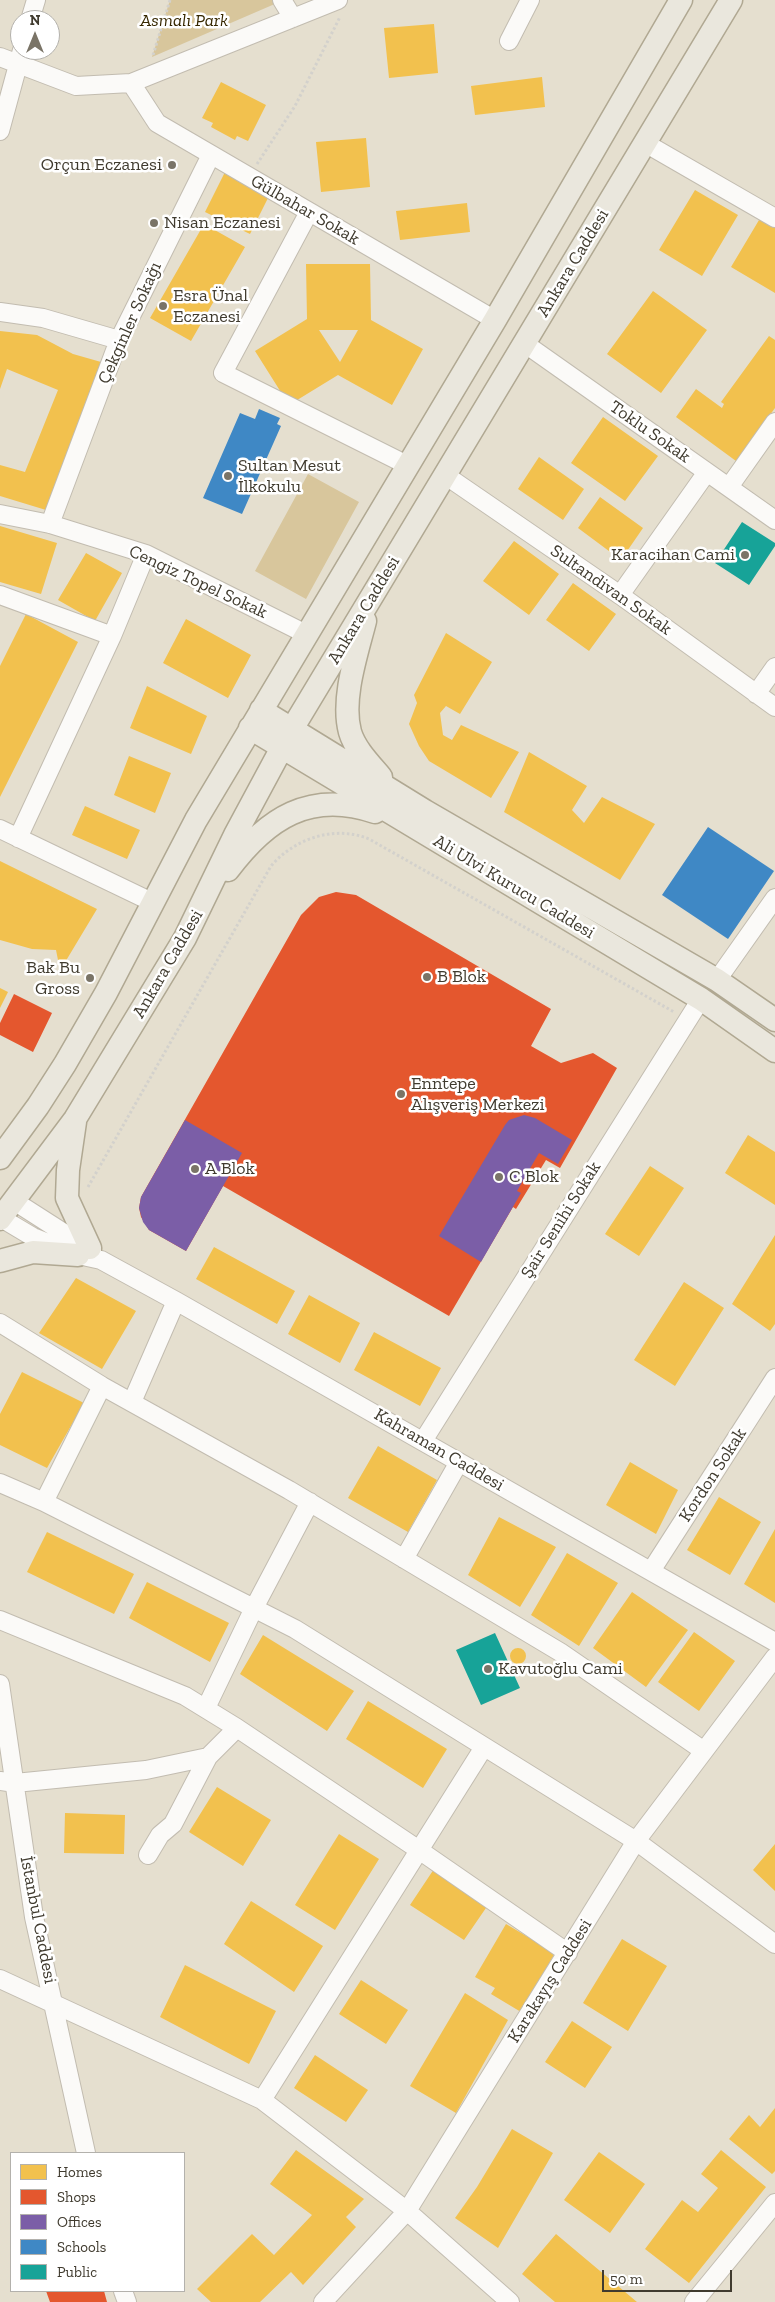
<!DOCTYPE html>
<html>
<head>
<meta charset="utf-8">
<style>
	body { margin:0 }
	#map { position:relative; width:775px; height:2302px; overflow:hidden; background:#e5dfcf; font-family:"Zilla Slab",serif }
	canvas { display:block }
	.legend { position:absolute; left:10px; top:2152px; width:175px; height:140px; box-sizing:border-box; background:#fff; border:1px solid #b3b1ac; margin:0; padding:6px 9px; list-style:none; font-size:15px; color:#403b2f }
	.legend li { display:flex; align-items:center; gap:10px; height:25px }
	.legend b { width:25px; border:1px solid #b3b1ac }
	.north { position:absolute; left:10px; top:10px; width:50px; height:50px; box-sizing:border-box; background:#fff; border:1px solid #b3b1ac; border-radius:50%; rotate:0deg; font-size:14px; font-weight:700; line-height:20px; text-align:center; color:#403b2f }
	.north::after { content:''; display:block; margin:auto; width:18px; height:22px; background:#7a7467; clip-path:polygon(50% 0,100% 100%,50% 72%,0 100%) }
	.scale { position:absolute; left:602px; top:2270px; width:130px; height:22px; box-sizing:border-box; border:2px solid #403b2f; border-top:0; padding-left:6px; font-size:15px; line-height:18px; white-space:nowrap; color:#403b2f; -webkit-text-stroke:4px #fff; paint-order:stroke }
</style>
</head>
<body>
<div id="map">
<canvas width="775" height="2302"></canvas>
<ul class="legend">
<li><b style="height:14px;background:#f2c14e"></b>Homes</li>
<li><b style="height:14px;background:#e4572e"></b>Shops</li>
<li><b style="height:14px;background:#7b5ea7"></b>Offices</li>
<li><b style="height:14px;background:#3f88c5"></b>Schools</li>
<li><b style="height:14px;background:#17a398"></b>Public</li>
</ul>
<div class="north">N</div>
<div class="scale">50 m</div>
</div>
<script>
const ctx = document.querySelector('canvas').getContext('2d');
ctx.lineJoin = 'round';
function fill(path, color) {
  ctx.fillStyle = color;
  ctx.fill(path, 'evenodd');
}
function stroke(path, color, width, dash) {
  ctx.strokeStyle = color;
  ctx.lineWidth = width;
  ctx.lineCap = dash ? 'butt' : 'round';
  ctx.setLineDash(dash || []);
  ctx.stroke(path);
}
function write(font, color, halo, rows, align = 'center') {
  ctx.font = font + ' "Zilla Slab",serif';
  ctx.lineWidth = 5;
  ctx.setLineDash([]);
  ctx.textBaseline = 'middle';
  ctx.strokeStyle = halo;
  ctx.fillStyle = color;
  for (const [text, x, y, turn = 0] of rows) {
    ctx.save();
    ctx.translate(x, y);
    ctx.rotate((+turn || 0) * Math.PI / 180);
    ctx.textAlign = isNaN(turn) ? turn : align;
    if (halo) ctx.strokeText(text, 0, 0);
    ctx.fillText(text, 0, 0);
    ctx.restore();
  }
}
fill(new Path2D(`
	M170 0H284L152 57Z
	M308 474 359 502 306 599 255 571Z`), '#d8c69c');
fill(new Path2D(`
	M434 24 438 73 389 78 384 28Z
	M542 77 545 107 475 115 471 86Z
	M221 82 266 105 248 141 237 136 235 140 211 127 213 123 202 118Z
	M366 138 370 187 321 192 316 142Z
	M226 170 271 192 250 234 205 212Z
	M695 190 738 215 702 276 659 250Z
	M467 203 470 232 400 240 396 211Z
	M762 215 775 223V293L731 267Z
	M204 224 245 247 191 341 150 318Z
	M306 264H370L371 320 423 349 392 405 338 375 289 405 255 351 307 319ZM319 330H358L340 362Z
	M653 291 707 330 661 393 607 354Z
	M0 331 37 335 73 354 101 362 46 510 0 496V465L25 472 58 390 7 369 0 389Z
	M769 336 775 340V408L736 461 676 417 696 389 722 408 724 404 721 402Z
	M603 417 658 456 625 501 571 463Z
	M539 457 584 489 563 520 518 489Z
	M600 497 643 528 621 560 578 528Z
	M0 526 57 543 41 594 0 582Z
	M514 541 559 574 529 615 483 581Z
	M86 553 122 573 95 621 58 600Z
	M573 583 616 614 589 651 546 620Z
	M26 614 78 642 0 797V666Z
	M186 619 251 655 228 698 163 663Z
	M446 633 492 662 460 714 446 706 440 713 443 735 452 740 461 725 519 752 491 798 429 761 419 746 409 724 417 703 414 695Z
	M147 686 207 716 191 754 130 728Z
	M529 752 587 786 572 810 584 823 602 797 655 824 620 880 504 812Z
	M129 756 171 773 155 813 114 795Z
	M85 806 140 830 127 859 72 835Z
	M0 861 97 909 64 964 58 960 56 950 32 949 0 940Z
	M0 988 8 992 0 1008Z
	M748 1135 775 1152V1205L725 1173Z
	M650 1166 684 1188 639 1256 605 1234Z
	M775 1235V1324L770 1331 732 1304Z
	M214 1247 295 1291 277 1324 196 1279Z
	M76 1278 136 1311 102 1369 39 1333Z
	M684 1282 724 1308 675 1386 634 1360Z
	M309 1295 360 1323 340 1363 288 1334Z
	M374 1332 441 1368 420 1406 354 1370Z
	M22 1372 84 1403 47 1468 0 1445V1414Z
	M378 1446 437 1480 408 1532 348 1498Z
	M630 1462 678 1490 656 1534 606 1505Z
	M719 1497 761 1522 730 1575 687 1550Z
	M499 1517 556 1547 520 1607 468 1575Z
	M775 1529V1603L744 1584Z
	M47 1532 134 1574 114 1614 27 1572Z
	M567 1553 618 1583 579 1646 531 1615Z
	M147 1582 229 1623 210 1662 129 1618Z
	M632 1592 688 1630 646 1687 593 1648Z
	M694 1632 735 1661 699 1711 658 1682Z
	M263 1635 354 1691 327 1731 240 1674Z
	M510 1656a8 8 0 1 1 16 0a8 8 0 1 1-16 0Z
	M368 1701 447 1749 423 1788 346 1739Z
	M217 1787 271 1820 243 1866 189 1832Z
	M65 1813 125 1815 124 1854 64 1853Z
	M339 1834 379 1859 335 1930 295 1905Z
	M775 1844V1891L753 1870Z
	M434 1869 488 1905 464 1940 410 1905Z
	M251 1901 323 1946 294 1992 224 1944Z
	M506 1924 555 1953 521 2012 491 1994 495 1988 475 1977Z
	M622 1939 667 1966 628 2031 583 2003Z
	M185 1965 276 2011 249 2064 160 2017Z
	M361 1980 408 2010 386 2044 339 2014Z
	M465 1993 508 2020 456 2113 410 2086Z
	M572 2021 612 2047 585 2088 545 2062Z
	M315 2055 368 2090 346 2122 294 2088Z
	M775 2108V2171L772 2174 729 2139 749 2115 760 2127Z
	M512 2129 553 2153 498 2248 455 2218 477 2187Z
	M296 2150 364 2199 346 2217 356 2227 303 2285 291 2272 260 2302H211L197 2289 252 2234 274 2255 312 2215 270 2184Z
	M721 2150 766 2187 689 2283 645 2249 682 2200 698 2212 718 2188 701 2174Z
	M599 2152 645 2184 610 2233 564 2200Z
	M556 2234 637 2302H555L522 2274Z`), '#f2c14e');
fill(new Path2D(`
	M336 892 356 895 551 1009 531 1046 561 1063 593 1053 617 1068 560 1168 546 1160 516 1209 513 1207 449 1316 223 1186 186 1251 149 1230 141 1217 139 1208 141 1197 301 915 319 897Z
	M14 994 52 1013 33 1052 0 1035V1023Z
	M46 2291H104L107 2302H50Z`), '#e4572e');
fill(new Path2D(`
	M524 1115 535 1118 572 1140 558 1164 539 1153 517 1191 521 1193 481 1262 439 1236 505 1125 509 1120Z
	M185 1120 242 1153 186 1251 149 1230 143 1222 139 1208 141 1197Z`), '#7b5ea7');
fill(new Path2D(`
	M259 409 280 418 277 424 281 426 242 514 203 498 240 413 255 419Z
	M708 827 774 871 728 939 662 895Z`), '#3f88c5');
fill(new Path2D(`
	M742 522 775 543V546L749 585 715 563Z
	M495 1633 520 1688 481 1705 456 1650Z`), '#17a398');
const minor = new Path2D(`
	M282 0 293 18
	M30 20 36 0
	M509 41 530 0
	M0 57 76 86 131 83 338 0
	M131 83 157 123 495 320
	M0 131 22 50
	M645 143 775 218
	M309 212 223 373 407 465
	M0 312 43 318 119 340
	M524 343 775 520
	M445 475 620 595 775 707
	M729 487 775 422
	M0 514 50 524 146 554 306 634
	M50 524 119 340 211 155
	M0 595 112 636
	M620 595 707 472
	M756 694 775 667
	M0 829 154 903
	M18 838 112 636 146 554
	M717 980 775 898
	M14 1201 92 1251
	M1 1218 33 1237 78 1255 101 1260 176 1301 775 1642
	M0 1323 102 1386 289 1490 560 1652 704 1751
	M132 1402 176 1301
	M423 1441 701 999
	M0 1483 44 1502 295 1629 636 1841 775 1944
	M44 1502 102 1386
	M404 1559 459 1462
	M651 1571 775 1378
	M0 1620 185 1696 237 1728 419 1850 568 1953
	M0 1684 34 1917 86 2153
	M206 1708 254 1608 310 1502
	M0 1781 15 1783 146 1770 208 1757 237 1728
	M148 1855 160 1835 173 1824 208 1757
	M0 1979 262 2100 407 2211 510 2302
	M262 2100 484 1747
	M123 2291 127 2302
	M323 2302 407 2211 636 1841 775 1657
	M694 2302 775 2203`);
const major = new Path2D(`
	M365 621C357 653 341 699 350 732 355 749 370 764 381 777
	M261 710 425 811 717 980 775 1020
	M250 728 701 999 775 1051
	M228 870C267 818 310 790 375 812
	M75 1122 68 1170 67 1198 90 1248
	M0 1158 38 1106 65 1064 106 993 196 820 495 320 681 0
	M0 1219 75 1119 185 938 235 835 292 729 731 0
	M0 1261 33 1252 78 1255`);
stroke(minor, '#c2bcb0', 20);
stroke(major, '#b0a892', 25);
stroke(new Path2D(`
	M153 55 170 0
	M257 164 295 106 340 17
	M88 1187 271 866C295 838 335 825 369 839L674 1012`), '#d3d1cc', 3, [2.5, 2.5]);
stroke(minor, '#fbfaf8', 18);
stroke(major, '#eae7dd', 22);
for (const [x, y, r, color] of [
	[172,165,5,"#7a7467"],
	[154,223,5,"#7a7467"],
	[163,306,5,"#7a7467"],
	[228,476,5,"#7a7467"],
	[745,555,5,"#7a7467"],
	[427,977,5,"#7a7467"],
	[90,978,5,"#7a7467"],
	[401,1094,5,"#7a7467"],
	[195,1169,5,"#7a7467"],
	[499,1177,5,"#7a7467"],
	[488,1669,5,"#7a7467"]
]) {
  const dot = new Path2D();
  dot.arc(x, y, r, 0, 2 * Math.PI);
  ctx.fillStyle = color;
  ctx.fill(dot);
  stroke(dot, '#fff', 2);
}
write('italic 18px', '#372800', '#fff', [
	["Asmalı Park",184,21]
]);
write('18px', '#403b2f', '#fff', [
	["Orçun Eczanesi",162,165,"right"],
	["Nisan Eczanesi",164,223],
	["Esra Ünal",173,296],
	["Eczanesi",173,317],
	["Sultan Mesut",238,466],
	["İlkokulu",238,487],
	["Karacihan Cami",735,555,"right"],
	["Bak Bu",80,968,"right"],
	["Gross",80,989,"right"],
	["B Blok",437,977],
	["Enntepe",411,1084],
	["Alışveriş Merkezi",411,1105],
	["A Blok",205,1169],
	["C Blok",509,1177],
	["Kavutoğlu Cami",498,1669]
], 'left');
write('18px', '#403b2f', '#fff', [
	["Gülbahar Sokak",305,210,30],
	["Ankara Caddesi",573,263,-59],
	["Çekginler Sokağı",130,323,-66],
	["Toklu Sokak",650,432,35],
	["Cengiz Topel Sokak",198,582,25],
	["Sultandivan Sokak",611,590,35],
	["Ankara Caddesi",364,610,-59],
	["Ali Ulvi Kurucu Caddesi",514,887,31],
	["Ankara Caddesi",168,964,-60],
	["Şair Senihi Sokak",561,1220,-58],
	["Kahraman Caddesi",439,1450,30],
	["Kordon Sokak",713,1475,-57],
	["İstanbul Caddesi",38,1920,79],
	["Karakayış Caddesi",550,1981,-58]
]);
</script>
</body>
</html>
